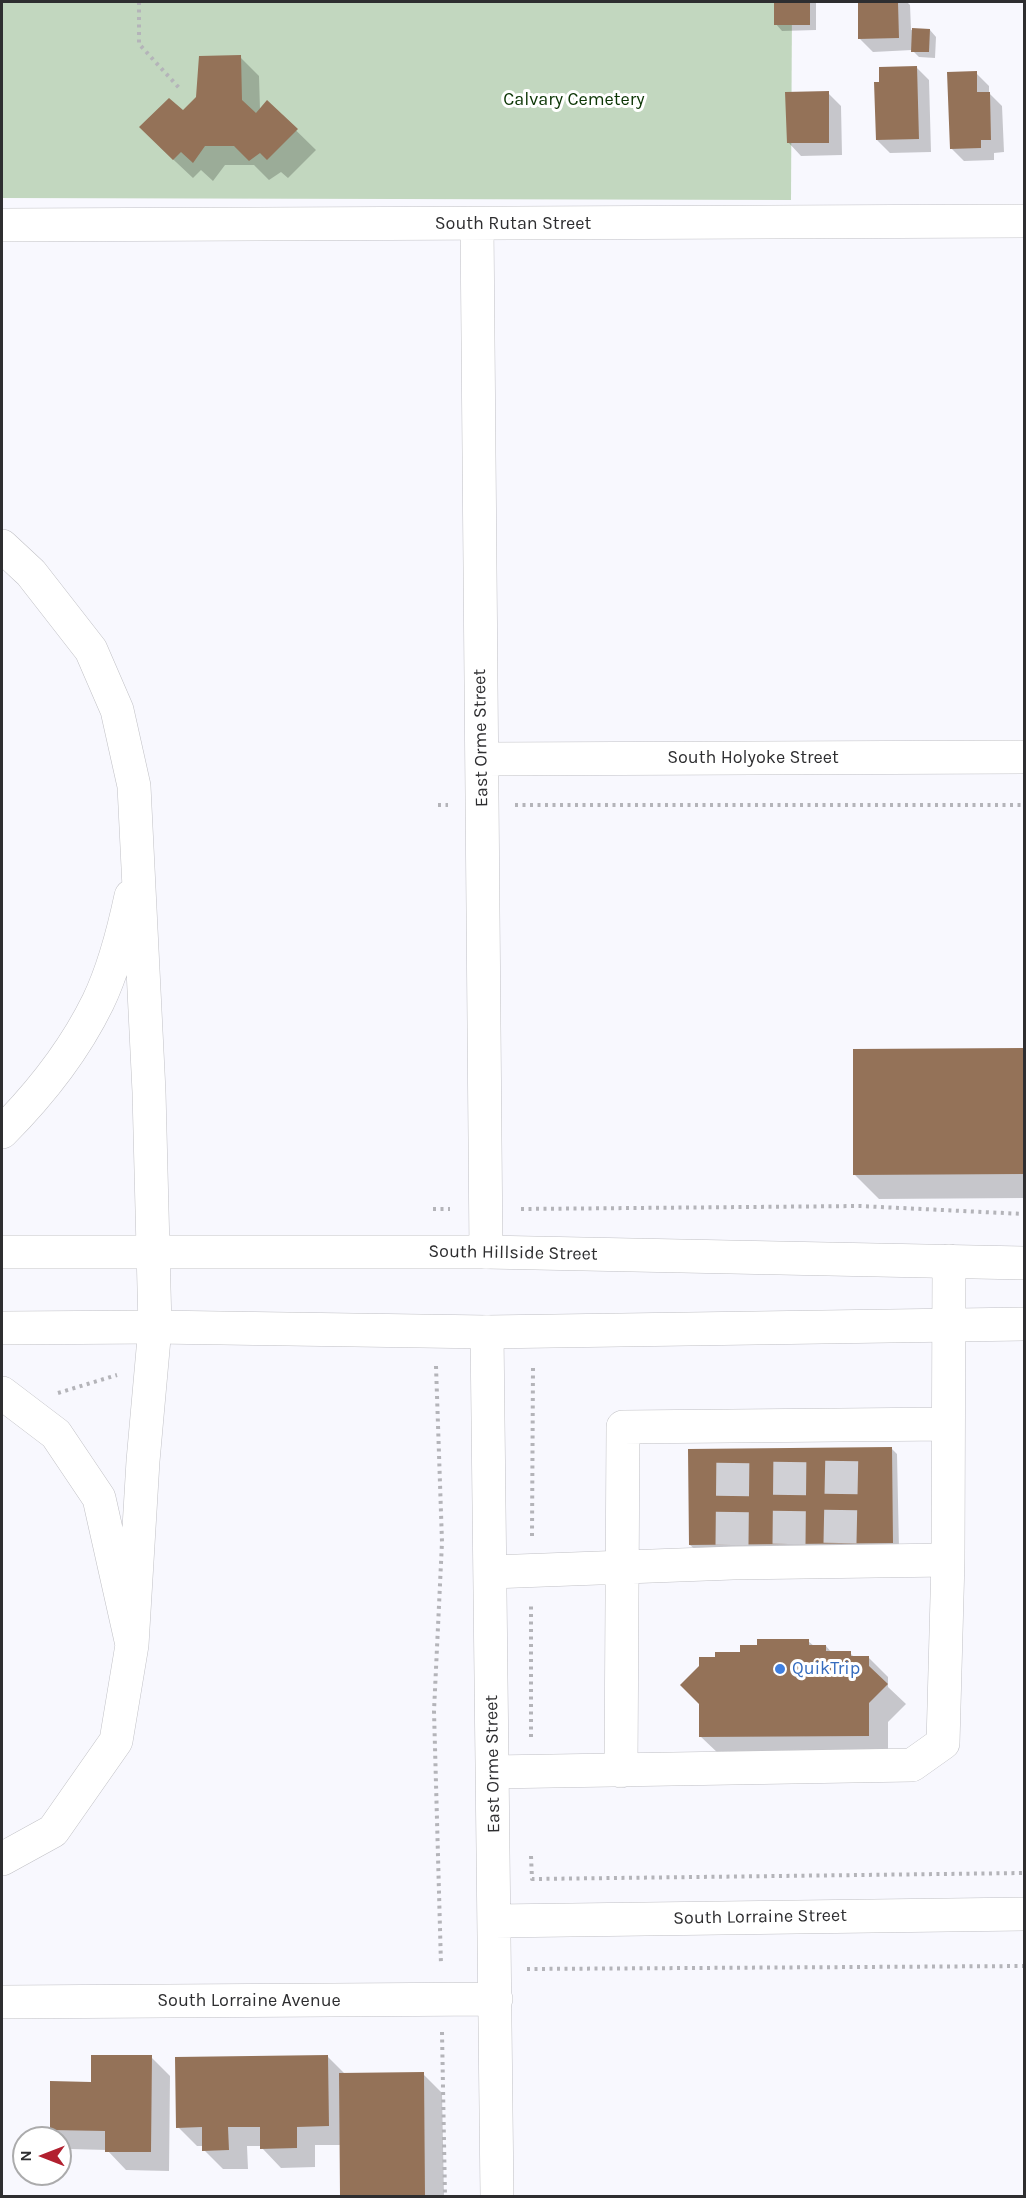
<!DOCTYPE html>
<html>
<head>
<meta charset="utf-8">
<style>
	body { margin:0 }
	#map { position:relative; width:1026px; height:2198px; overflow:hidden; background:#f8f8fe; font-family:Karla,sans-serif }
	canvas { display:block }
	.frame { position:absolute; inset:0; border:3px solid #2e2e30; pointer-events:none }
	.north { position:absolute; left:12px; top:2126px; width:60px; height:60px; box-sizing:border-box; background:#fff; border:2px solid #ababac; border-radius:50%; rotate:270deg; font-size:16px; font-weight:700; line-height:24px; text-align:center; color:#2e2e30 }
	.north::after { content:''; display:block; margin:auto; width:21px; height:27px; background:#b2202f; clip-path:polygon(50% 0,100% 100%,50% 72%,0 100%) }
</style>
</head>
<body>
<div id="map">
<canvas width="1026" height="2198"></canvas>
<div class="frame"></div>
<div class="north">N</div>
</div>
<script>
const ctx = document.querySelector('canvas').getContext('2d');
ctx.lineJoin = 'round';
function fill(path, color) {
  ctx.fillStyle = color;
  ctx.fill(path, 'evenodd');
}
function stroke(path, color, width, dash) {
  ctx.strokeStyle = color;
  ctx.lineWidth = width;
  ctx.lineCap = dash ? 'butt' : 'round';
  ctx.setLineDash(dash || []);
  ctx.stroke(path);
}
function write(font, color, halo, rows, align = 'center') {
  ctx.font = font + ' Karla,sans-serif';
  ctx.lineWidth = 6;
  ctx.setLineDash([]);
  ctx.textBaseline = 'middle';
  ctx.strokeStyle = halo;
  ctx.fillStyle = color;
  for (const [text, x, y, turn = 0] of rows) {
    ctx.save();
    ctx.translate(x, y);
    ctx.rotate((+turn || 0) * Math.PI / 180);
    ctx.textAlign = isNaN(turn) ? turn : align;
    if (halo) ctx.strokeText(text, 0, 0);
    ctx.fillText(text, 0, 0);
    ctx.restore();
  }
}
fill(new Path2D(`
	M2 2H792L791 200 2 198Z`), '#c2d7bf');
fill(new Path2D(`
	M775 2H816V30L782 31 776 24Z
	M859 2H907L910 5 911 30H930L936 37 935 58 919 57 912 50 873 52 860 39Z
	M240 57 259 76 260 110 267 102 316 150 288 178 281 172 269 180 254 165H225L213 181 201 170 193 178 160 147 183 112Z
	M916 67 929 80 931 152 890 153 877 140Z
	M976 73 989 86V93L1002 106 1004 152 994 153V160L964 161 951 148Z
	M828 93 841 106 842 155 801 156 788 142Z
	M854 1050H1024V1198L879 1199 854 1174Z
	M891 1448 897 1454 899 1549 697 1551 690 1545Z
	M808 1641 814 1646H826L832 1653H850L855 1658H869L888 1677V1687L906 1704 888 1722V1755H720L700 1736 716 1659Z
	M327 2056 346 2075 423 2074 442 2093 444 2196H342L341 2145H315V2167L281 2168 262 2148V2146H247L248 2169H223L204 2150V2146H197L178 2127Z
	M151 2057 170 2076 169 2171 126 2170 107 2150 70 2149 51 2130Z`), '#0003');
fill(new Path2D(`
	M774 2H810V25H774Z
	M858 2H898L899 38 858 39Z
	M912 28 930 29 929 52H911Z
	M241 55 242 100 256 113 267 100 298 129 267 160 260 153 249 161 234 146H205L193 163 181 152 173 160 139 127 169 98 183 110 196 97 199 56Z
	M917 66 919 139 876 140 874 82H879V67Z
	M977 71V92H990L991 140H981V148L950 149 947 72Z
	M829 91V143H787L785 92Z
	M1024 1048V1174L853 1175V1049Z
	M892 1447 893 1543 689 1545 688 1449Z
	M757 1639H809V1645H826V1651H851V1656H869V1666L888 1684 869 1703V1736L699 1737V1704L680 1685 699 1666V1657H715V1652H740V1645H757Z
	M91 2055H152L151 2152H105V2131L50 2130V2081L91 2082Z
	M328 2055 329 2126 297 2127V2148L260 2149V2127H228L229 2150 202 2151V2127L176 2128 175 2057Z
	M424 2072 425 2196H340L339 2073Z`), '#947258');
stroke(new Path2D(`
	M840 1543 842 1448
	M789 1544 790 1448
	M732 1545 733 1448`), '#d0d0d5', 33, [33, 16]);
const minor = new Path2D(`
	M477 224 486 1252
	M2 225 1024 221
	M482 759 1024 757
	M487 1332 497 2196
	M491 1572 733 1563 948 1560
	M621 1771 623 1427 948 1424
	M493 1772 912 1765 943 1743 948 1560 949 1261
	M495 1921 1024 1914
	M2 2002 496 1999`);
const major = new Path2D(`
	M2 1252H486L1024 1263
	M2 1328 155 1327 487 1332 1024 1324`);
const highway = new Path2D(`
	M2 546 31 573 91 650 117 710 134 786 149 1092 155 1327 143 1461 132 1645
	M2 1132C40 1094 74 1051 98 1002 112 973 124 929 131 896
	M2 1393 56 1434 99 1498 132 1645 116 1741 53 1831 2 1859`);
stroke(minor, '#c0c0c5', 34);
stroke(major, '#c0c0c5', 34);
stroke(highway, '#c0c0c5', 34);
stroke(new Path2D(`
	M139 2V44L181 90
	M438 805H448
	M515 805H1024
	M433 1209H450
	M521 1209 860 1206 1024 1214
	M436 1366 442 1542 434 1711 441 1965
	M58 1393 117 1375
	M532 1536 533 1367
	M531 1737V1604
	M531 1856 532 1879 1024 1873
	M527 1969 1024 1966
	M442 2032 445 2196`), '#b4b4b9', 4, [3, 4.5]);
stroke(minor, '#fff', 33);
stroke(major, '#fff', 33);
stroke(highway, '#fff', 33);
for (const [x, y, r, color] of [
	[780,1669,6,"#3f7fe0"]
]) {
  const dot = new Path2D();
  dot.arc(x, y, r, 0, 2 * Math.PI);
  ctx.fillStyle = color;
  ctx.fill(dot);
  stroke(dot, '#fff', 2);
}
write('18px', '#0b3504', '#fff', [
	["Calvary Cemetery",574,100]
]);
write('18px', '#2e2e30', '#fff', [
	["South Rutan Street",513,224],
	["East Orme Street",481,738,-91],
	["South Holyoke Street",753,758],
	["South Hillside Street",513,1253,1],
	["East Orme Street",493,1764,-91],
	["South Lorraine Street",760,1917,-1],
	["South Lorraine Avenue",249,2001]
]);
write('18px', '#366cbe', '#fff', [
	["QuikTrip",792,1669]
], 'left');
</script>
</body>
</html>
